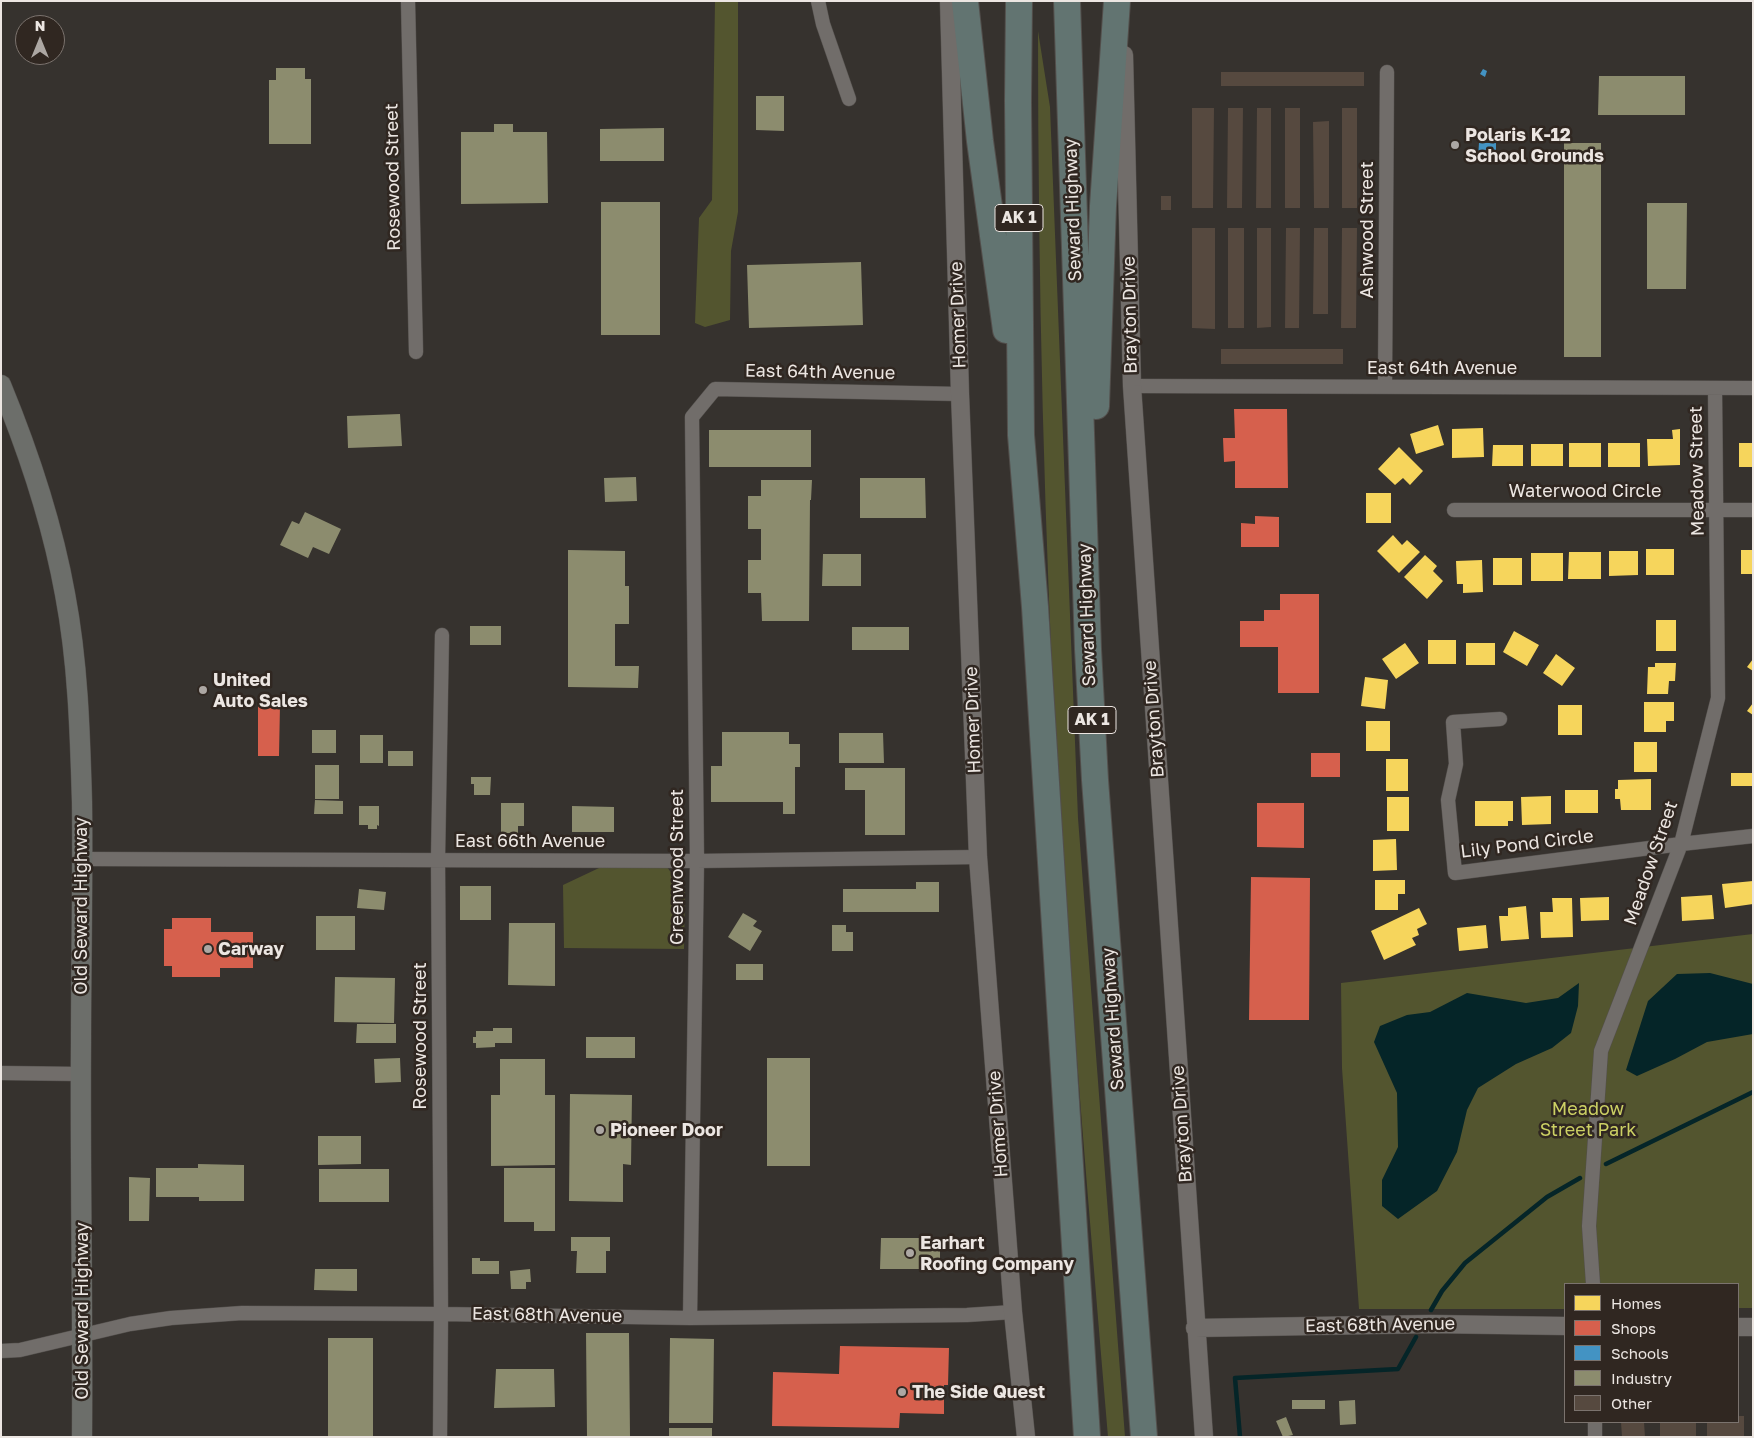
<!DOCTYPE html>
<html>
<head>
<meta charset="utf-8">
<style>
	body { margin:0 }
	#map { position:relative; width:1754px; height:1438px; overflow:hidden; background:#36322e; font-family:"Golos Text",sans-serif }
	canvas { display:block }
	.frame { position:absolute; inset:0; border:2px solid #ece6e2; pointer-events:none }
	.legend { position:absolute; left:1564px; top:1283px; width:175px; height:140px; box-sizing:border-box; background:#302721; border:1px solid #7b736e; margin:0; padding:6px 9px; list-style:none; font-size:15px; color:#ece6e2 }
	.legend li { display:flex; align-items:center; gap:10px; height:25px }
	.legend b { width:25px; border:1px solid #7b736e }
	.north { position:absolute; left:15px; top:15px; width:50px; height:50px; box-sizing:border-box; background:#302721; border:1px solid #7b736e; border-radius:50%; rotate:0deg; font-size:14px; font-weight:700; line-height:20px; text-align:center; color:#ece6e2 }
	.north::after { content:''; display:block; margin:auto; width:18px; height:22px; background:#aca7a3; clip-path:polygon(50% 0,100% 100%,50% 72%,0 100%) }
</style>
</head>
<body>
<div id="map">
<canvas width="1754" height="1438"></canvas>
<div class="frame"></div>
<ul class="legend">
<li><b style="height:14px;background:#f6d55c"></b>Homes</li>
<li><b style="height:14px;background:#d6604d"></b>Shops</li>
<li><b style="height:14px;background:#4393c3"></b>Schools</li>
<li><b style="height:14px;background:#8c8c6e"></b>Industry</li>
<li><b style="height:14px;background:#56493f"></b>Other</li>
</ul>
<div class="north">N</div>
</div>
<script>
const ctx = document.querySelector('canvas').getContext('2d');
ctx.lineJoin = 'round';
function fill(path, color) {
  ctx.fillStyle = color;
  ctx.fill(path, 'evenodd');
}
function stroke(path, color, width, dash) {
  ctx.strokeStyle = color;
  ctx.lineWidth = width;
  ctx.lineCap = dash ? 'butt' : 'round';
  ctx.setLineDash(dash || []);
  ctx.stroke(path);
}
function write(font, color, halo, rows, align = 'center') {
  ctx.font = font + ' "Golos Text",sans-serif';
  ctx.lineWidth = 5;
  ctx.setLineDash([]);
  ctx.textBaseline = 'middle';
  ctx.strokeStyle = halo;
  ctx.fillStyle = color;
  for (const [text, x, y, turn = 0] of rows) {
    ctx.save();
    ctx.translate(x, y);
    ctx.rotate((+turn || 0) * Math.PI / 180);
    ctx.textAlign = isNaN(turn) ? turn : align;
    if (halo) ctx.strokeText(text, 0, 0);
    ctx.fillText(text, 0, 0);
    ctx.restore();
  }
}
fill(new Path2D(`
	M715 1H738V212L731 251 730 320 705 327 695 323 699 218 712 200Z
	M1038 31 1050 107 1078 818 1125 1437H1108C1090 1221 1071 1004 1058 787 1044 535 1038 283 1038 31Z
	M667 867 685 892 684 949 564 948 563 885 599 868Z
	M1753 934V1308H1738V1284H1565V1309H1359L1342 1068 1341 983Z`), '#53552f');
fill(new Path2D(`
	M1710 973 1753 984V1034L1707 1042 1675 1059 1637 1076 1626 1070 1648 1001 1677 974Z
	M1579 983 1578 1006 1571 1033 1552 1048 1516 1064 1478 1088 1467 1110 1457 1152 1437 1191 1398 1219 1382 1206V1180L1398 1147 1397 1093 1374 1042 1380 1026 1407 1015 1430 1012 1467 993 1526 1003 1558 998Z`), '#052528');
fill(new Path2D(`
	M1438 425 1444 445 1416 454 1410 434Z
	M1483 428 1484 457 1452 458V429Z
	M1680 429V465L1648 466 1647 439H1673L1672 430Z
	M1569 443H1601V467H1569Z
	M1608 443H1640V467H1608Z
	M1739 443H1753V467H1739Z
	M1531 444H1563V466H1531Z
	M1493 445H1523V466H1492Z
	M1399 447 1423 471 1410 485 1403 478 1395 485 1378 469Z
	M1366 493H1391V523H1366Z
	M1393 535 1402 545 1407 540 1420 552 1399 573 1377 551Z
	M1646 549H1674V575H1646Z
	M1741 550H1753V574H1741Z
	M1609 551H1638V575L1609 576Z
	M1569 552H1601V579H1568Z
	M1531 553H1563V581H1531Z
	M1425 555 1437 566 1433 571 1443 581 1427 599 1404 577Z
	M1493 558H1522V585H1493Z
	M1482 560 1483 592 1463 593V584H1457L1456 561Z
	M1656 620H1676V651H1656Z
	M1514 631 1539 645 1527 666 1503 652Z
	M1428 640H1456V664H1428Z
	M1405 643 1419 663 1396 679 1382 659Z
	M1466 643H1495V665H1466Z
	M1556 654 1575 668 1562 686 1543 673Z
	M1753 659V671L1747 667Z
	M1655 663H1676L1675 681H1669L1668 694H1647L1648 667H1655Z
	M1365 677 1388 680 1385 709 1361 706Z
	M1644 702H1674V721H1666V732H1644Z
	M1753 703V715L1747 711Z
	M1558 705H1582V735H1558Z
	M1366 721H1390V751H1366Z
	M1634 742H1657V772H1634Z
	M1386 759H1408V791H1386Z
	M1731 773H1753V786H1731Z
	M1651 779V810H1621L1620 799H1615V789H1618V780Z
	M1565 790H1598V813H1565Z
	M1551 796V824L1522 825 1521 797Z
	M1387 797H1409V831H1387Z
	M1475 801H1513V821H1508V826H1475Z
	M1396 839 1397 870 1373 871V840Z
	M1375 880H1405V894H1398V910H1375Z
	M1753 881V904L1725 908 1722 884Z
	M1712 895 1714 919 1682 921 1681 897Z
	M1609 897V920L1581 921 1580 898Z
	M1552 898H1572L1573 937 1541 938 1540 912H1553Z
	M1526 906 1529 939 1501 941 1499 916H1508V908Z
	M1419 908 1427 924 1417 929 1419 935 1412 938 1416 945 1384 960 1371 931Z
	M1486 925 1488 948 1459 951 1457 928Z`), '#f6d55c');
fill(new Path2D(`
	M1234 409H1287L1288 488H1235V461L1224 462 1223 438H1235Z
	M1255 516 1279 517V547H1241V523L1255 524Z
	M1280 594H1319V693H1278V647H1240V621H1264V610H1280Z
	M258 705H280L279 756H258Z
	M1311 753H1340V777H1311Z
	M1257 803H1304V848L1257 847Z
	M1251 877 1310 878 1309 1020H1249Z
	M172 918H211V932H253V968H220V977H172V966H164V929H172Z
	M840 1346 949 1348 948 1385H944V1414L900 1413 899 1428 772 1426 773 1372 839 1374Z`), '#d6604d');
fill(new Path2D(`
	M1483 69 1487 71 1485 77 1480 74Z
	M1479 143H1496V158L1478 157Z`), '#4393c3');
fill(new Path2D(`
	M276 68H305V79H311V144H269V80H276Z
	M1599 76H1685V115H1598Z
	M756 96H784V131L756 130Z
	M494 124H513V132H547L548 203 461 204V132H494Z
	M664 128V161H600V129Z
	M1564 143H1601V357H1564Z
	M601 202H660V335H601Z
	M1647 203H1687L1686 289H1647Z
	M861 262 863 325 749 328 747 265Z
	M400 414 402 446 348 448 347 416Z
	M709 430H811V467H709Z
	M636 477 637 501 605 502 604 478Z
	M860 478H925L926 518H860Z
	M761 480H812L811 500H810L809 621H762L761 593H748V560H761V529H748V496H761Z
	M305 512 341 529 329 554 313 547 308 558 280 545 292 521 299 524Z
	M568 550 625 551V586H629V624H615V666H639L638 688 568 687Z
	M823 554H861V586H822Z
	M470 626H501V645H470Z
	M852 627H909V650H852Z
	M312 730H336V753H312Z
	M722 732H789V744H800V767H795V814H783V802H711V766H722Z
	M839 733H883L884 763H839Z
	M360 735H383V763H360Z
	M388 751H413V766H388Z
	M315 765H339V799H315Z
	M845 768H905V835H865V790H845Z
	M471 777H491L490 795H474V784H471Z
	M315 800 343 801V814H314Z
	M501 803H524V826H518V833H501Z
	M359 806H379V826L377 825V829H368V825H359Z
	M572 806 614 807V832H572Z
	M916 882H939V912H843V889H916Z
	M460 886H491V920H460Z
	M359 889 386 892 384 910 357 908Z
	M743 913 757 921 753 926 762 931 750 951 728 937Z
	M316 916H355V950H316Z
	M509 923H555V986L508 985Z
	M832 925H846V932H853V951H832Z
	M736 964H763V980H736Z
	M335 977 395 978 394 1023 334 1022Z
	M357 1024H396V1043H356Z
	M493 1028H512V1043H495V1047L476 1048V1043H473V1037H476V1031H493Z
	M586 1037H635V1058H586Z
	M400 1058 401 1082 375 1083 374 1059Z
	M767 1058H810V1166H767Z
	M500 1059H545V1095H555V1165L491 1166V1095H500Z
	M570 1094 632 1095 631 1165 623 1164V1202L569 1201Z
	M318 1136H361V1164L318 1165Z
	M198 1164 244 1165V1201H199V1197H156V1168H198Z
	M504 1168H555V1231H534V1222H504Z
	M319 1169H389V1202H319Z
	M129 1177 150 1178 149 1221H129Z
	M571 1237H610V1251H606V1273H576L577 1251H571Z
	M881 1238H940V1269H880Z
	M472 1258H480V1261H499V1274H472Z
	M315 1269H357V1291L314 1290Z
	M530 1269 531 1282H526V1289H511L510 1271Z
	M586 1333H629L630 1437H587Z
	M328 1338H373V1437H328Z
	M670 1338 714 1339 713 1423H669Z
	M496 1369H554L555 1407 494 1408Z
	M1292 1400H1325V1409H1292Z
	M1355 1400 1356 1424 1340 1425 1339 1401Z
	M1286 1417 1293 1435 1283 1437 1276 1421Z
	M669 1428H712V1437H669Z`), '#8c8c6e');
stroke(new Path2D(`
	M1606 1164 1753 1092
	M1431 1310 1442 1291 1465 1263 1547 1197 1580 1178
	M1240 1437 1235 1378 1398 1369 1416 1337`), '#052528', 4.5);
fill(new Path2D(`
	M1221 72H1364V86H1221Z
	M1192 108H1214L1213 208H1192Z
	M1228 108H1243L1242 208H1227Z
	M1257 108H1271V208H1256Z
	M1285 108H1300V208H1285Z
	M1342 108H1357V208H1342Z
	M1329 121V208H1314L1313 122Z
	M1161 196H1171V210H1161Z
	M1192 228H1215V329L1192 328Z
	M1228 228H1244V328H1228Z
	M1257 228H1271V327L1257 328Z
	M1286 228H1300L1299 328H1285Z
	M1314 228H1328V314H1313Z
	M1342 228H1357L1356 328H1341Z
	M1221 349H1343V364H1221Z
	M1738 1416H1744V1437H1707V1422H1738Z
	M1621 1422H1644L1645 1437H1622Z
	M1660 1422H1696V1437H1660Z`), '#56493f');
const minor = new Path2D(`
	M408 1 416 352
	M818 1 823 24 849 99
	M1132 386 1753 388
	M1385 387 1387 72
	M1454 510H1753
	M1500 719 1453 722 1456 764 1448 800 1455 873 1681 844 1753 836
	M83 859 697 861 978 857
	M1 1073 81 1074
	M1593 1284 1589 1226 1601 1051 1681 844 1718 698 1715 388
	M690 1318 697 861 692 417 715 389 960 394
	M1 1351 20 1350 130 1324 171 1318 242 1313 441 1314 690 1318 967 1315 1013 1312
	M440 1437 441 1314 438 859 442 635
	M1595 1437V1422`);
const tertiary = new Path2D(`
	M949 1 960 394 978 857 1013 1312 1026 1437
	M1124 55 1132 386 1204 1437
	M1738 1327H1753
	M1195 1328 1431 1324 1565 1326`);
const secondary = new Path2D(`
	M1 385C29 453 52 522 65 594 78 662 80 732 82 802 83 882 81 962 81 1042 80 1173 83 1305 82 1437`);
const motorway = new Path2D(`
	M965 1 980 141 1006 330
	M1019 1 1018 101 1021 435 1035 607 1087 1437
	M1067 1 1088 649 1095 780 1144 1437
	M1096 406 1103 206 1117 1`);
stroke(minor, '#534f4c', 15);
stroke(tertiary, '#534f4c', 19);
stroke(secondary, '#534f4c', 21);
stroke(motorway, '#534f4c', 28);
stroke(minor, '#716d6a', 14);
stroke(tertiary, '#716d6a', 18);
stroke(secondary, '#6c6e6a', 20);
stroke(motorway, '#627471', 26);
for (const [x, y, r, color] of [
	[1455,145,5,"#aca7a3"],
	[203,690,5,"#aca7a3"],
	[208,949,5,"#aca7a3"],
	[600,1130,5,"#aca7a3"],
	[910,1253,5,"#aca7a3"],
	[902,1392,5,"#aca7a3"]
]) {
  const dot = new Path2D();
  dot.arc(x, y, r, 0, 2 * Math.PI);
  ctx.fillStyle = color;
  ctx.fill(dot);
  stroke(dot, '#302721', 2);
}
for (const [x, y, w] of [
	[1019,218,48],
	[1092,720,48]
]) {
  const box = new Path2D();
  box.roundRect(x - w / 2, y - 13.5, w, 27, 4);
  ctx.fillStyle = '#302721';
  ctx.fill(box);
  stroke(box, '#ece6e2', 1);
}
write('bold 16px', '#ece6e2', null, [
	["AK 1",1019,218],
	["AK 1",1092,720]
]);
write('bold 18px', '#ece6e2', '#302721', [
	["Polaris K-12",1465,135],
	["School Grounds",1465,156],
	["United",213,680],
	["Auto Sales",213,701],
	["Carway",218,949],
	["Pioneer Door",610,1130],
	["Earhart",920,1243],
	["Roofing Company",920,1264],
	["The Side Quest",912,1392]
], 'left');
write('18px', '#ece6e2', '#302721', [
	["Rosewood Street",393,177,-91],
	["Seward Highway",1073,210,-92],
	["Ashwood Street",1367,230,-90],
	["Homer Drive",958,315,-92],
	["Brayton Drive",1130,315,-91],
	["East 64th Avenue",1442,368],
	["East 64th Avenue",820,372,1],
	["Meadow Street",1697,471,-91],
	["Waterwood Circle",1585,491],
	["Seward Highway",1087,615,-92],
	["Brayton Drive",1154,719,-94],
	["Homer Drive",973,720,-92],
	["East 66th Avenue",530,841],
	["Lily Pond Circle",1527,844,-7],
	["Meadow Street",1651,863,-71],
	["Greenwood Street",677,867,-90],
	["Old Seward Highway",81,906,-90],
	["Seward Highway",1113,1019,-94],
	["Rosewood Street",420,1036,-90],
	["Homer Drive",998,1124,-94],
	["Brayton Drive",1182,1124,-94],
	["Old Seward Highway",82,1311,-90],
	["East 68th Avenue",547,1315,1],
	["East 68th Avenue",1380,1325,-1]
]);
write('18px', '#ccd064', '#302721', [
	["Meadow",1588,1109],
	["Street Park",1588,1130]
]);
</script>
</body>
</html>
